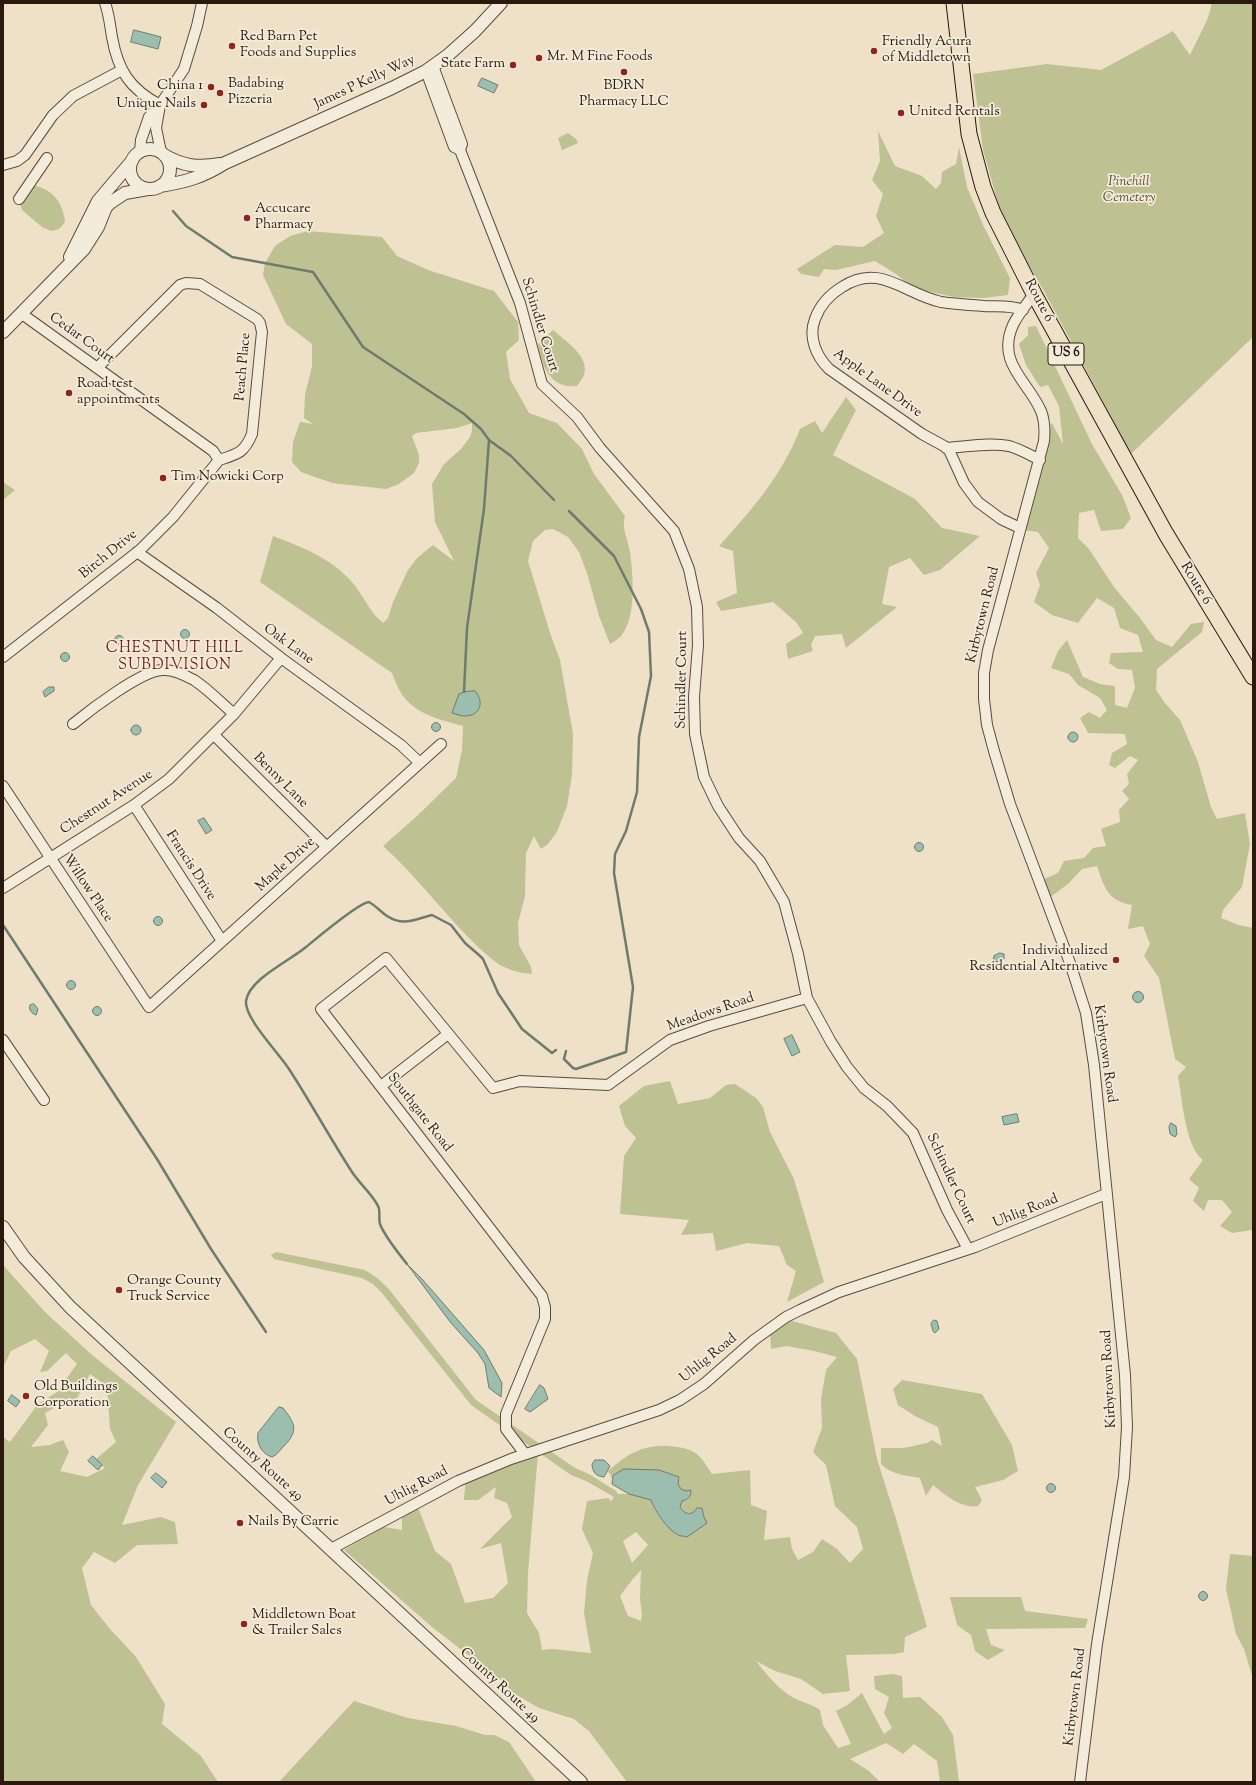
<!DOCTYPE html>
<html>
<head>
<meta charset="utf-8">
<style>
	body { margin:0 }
	#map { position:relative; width:1256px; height:1785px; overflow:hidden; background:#eee1c8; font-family:"Sorts Mill Goudy",serif }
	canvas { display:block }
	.frame { position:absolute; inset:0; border:4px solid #2b190f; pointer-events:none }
</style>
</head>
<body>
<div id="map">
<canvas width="1256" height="1785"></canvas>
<div class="frame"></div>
</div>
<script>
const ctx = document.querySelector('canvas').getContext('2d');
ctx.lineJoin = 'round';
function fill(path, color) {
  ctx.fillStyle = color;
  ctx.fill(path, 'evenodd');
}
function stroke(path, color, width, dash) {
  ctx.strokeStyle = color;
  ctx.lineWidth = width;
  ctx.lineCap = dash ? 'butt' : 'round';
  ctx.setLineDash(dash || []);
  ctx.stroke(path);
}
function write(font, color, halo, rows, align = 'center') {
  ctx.font = font + ' "Sorts Mill Goudy",serif';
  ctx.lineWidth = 3.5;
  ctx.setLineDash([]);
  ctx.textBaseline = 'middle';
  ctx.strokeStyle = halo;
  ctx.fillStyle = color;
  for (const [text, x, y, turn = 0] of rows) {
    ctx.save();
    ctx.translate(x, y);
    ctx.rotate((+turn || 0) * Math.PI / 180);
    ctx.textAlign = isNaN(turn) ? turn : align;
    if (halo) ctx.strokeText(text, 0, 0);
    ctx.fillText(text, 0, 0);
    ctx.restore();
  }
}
fill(new Path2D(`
	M1212 3H1253V337L1131 454 1044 291 1012 237 1000 210 983 150 973 74 1047 64 1101 70 1173 31 1190 55 1208 18Z
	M878 131 895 166 922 176 936 189 941 183 942 172 956 164 959 147 967 187 983 225 1010 278 1008 295 984 298 954 297 912 288 896 274 875 261 836 270 824 269 819 277 801 274 797 269 835 245 863 247 884 233 876 216 883 194 872 180 880 161Z
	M568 133 576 139 578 143 562 150 558 138Z
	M31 185C52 188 63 202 65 222L59 229 51 231 42 227 22 210 18 197Z
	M308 231 382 237 397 256 428 270 494 291 518 322 519 340 506 352 510 379 529 413 557 423 582 449 594 474 625 516C621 527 628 540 630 552 633 574 637 620 620 637 617 640 613 642 610 644L599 616 587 573 579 552 568 537 553 529 545 530 533 541 528 561 551 636 560 660 573 734 572 775 567 806 557 832 548 844 541 849 534 836 526 853 525 896 518 923 519 945 531 967 532 974C521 973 511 971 500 965 488 957 478 947 468 937 439 907 414 874 383 846L417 816 456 778 462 750 463 726C442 720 417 715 403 696 398 689 395 681 392 673L260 582 273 536C300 546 332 559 351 581 363 594 369 612 383 623L388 618 393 602 408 570 417 558 433 545 454 561 435 522 432 484 444 464 461 449 470 437 472 431V423L457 428 416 433 412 436 419 455V463L414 473 399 484 386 489 332 483 301 472 292 462 293 442 300 422 313 424 304 418 305 395 312 366V344L286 324 263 275 265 263 275 246 290 236Z
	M1036 326 1092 444 1122 495 1131 518 1123 529 1101 531 1094 510 1079 513 1078 538 1089 549 1114 587 1140 618 1156 640 1172 647 1191 624 1204 622 1202 632 1157 669 1156 690 1165 703 1180 720 1198 762 1211 807 1217 819 1245 813 1250 844 1242 887 1223 910 1221 918 1239 925 1253 928V1230L1232 1233 1220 1226 1232 1212 1222 1200H1208L1204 1211 1193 1201 1199 1188 1189 1179 1203 1160C1185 1147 1182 1098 1178 1076L1186 1067 1175 1059 1159 978 1144 956 1150 944 1143 926 1128 929 1132 905C1108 901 1104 887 1097 866L1082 869 1068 884 1049 898 1042 880 1058 873 1064 861 1084 858 1093 848 1106 846 1101 829 1120 822 1119 810 1129 799 1122 791 1129 784 1127 774 1138 760 1130 756 1115 768 1109 765 1112 753 1127 744 1125 734 1088 733 1080 718 1089 712 1100 718 1107 710 1100 698 1078 685 1069 674 1051 668 1058 651 1067 640 1083 677 1100 684 1115 686V705L1127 708 1135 688 1132 670 1118 669 1109 663 1111 653 1143 652 1138 635 1120 628 1114 608 1097 598 1078 623 1052 615 1034 602 1040 585 1036 573 1049 548 1038 532 1022 530 1041 437 1052 423 1063 444 1059 406 1048 385 1040 387 1026 365 1019 344 1028 335V327Z
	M553 330C565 341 590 356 584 375 582 379 579 383 577 386 550 389 542 366 538 344Z
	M846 397 856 410 833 455 915 499 942 528 980 536 940 570 924 575 910 558 889 567 882 604 897 607 846 648 842 634 815 636 811 645 813 651 788 659 786 644 803 633 797 623 773 602 721 611 716 602 737 593 733 551 719 546C751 511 783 474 800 429L815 421 822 433Z
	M3 482 15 490 3 500Z
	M670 1081 678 1104 710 1098 726 1085 735 1084 756 1098 763 1107 770 1132 794 1179 824 1282 787 1302 796 1271 787 1265 779 1246 747 1243 716 1251 713 1233 681 1235 689 1220 620 1214 624 1156 636 1138 625 1126 619 1106 644 1086Z
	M276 1252 365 1270 377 1278 388 1288 476 1400 575 1468 589 1474 616 1491 618 1494H629L651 1500C655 1515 667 1525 678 1536L694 1513C687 1515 684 1513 680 1507L682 1501 688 1499 691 1490 686 1491 681 1489 678 1484 679 1477 659 1470 613 1476 612 1478 608 1471C629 1452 648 1442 677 1447 685 1448 693 1450 699 1456 704 1461 708 1468 712 1474L750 1470 751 1505 767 1511 764 1540 790 1537 792 1549 798 1560 813 1552 822 1539 837 1549 850 1563 863 1549 857 1527 835 1506 826 1465 813 1452 822 1428 821 1399 826 1370 837 1357 814 1351 787 1346 771 1349 770 1331 792 1321 836 1333 857 1359 877 1459 896 1519 927 1627 905 1637 904 1652 894 1654 846 1655 850 1691 823 1694 801 1679 775 1671 756 1661C766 1674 776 1686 789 1695 798 1702 811 1703 820 1710L823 1725 838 1748 851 1744 836 1711 846 1706 862 1693 884 1734 892 1728 884 1713 889 1697 875 1689 874 1676 893 1674 902 1676 903 1698 920 1697 942 1717 953 1735 959 1782H940L937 1761 914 1744 903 1754 886 1743 850 1759 869 1771 880 1782H627L589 1731 574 1719 539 1708 515 1694 506 1686V1684L432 1627 344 1550 384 1527 402 1530V1509L412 1504 419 1510 435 1551 451 1564 465 1603 493 1598 508 1583 501 1543 480 1549 512 1517 507 1503 494 1498 496 1487 478 1500H464L466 1476 538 1453 528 1573 527 1613 539 1633 542 1650 552 1649 591 1653 584 1613 587 1580 593 1553 582 1529 587 1501 608 1498 611 1501 614 1497 586 1481 571 1475 471 1405 382 1293 373 1284 362 1278 274 1259 271 1255ZM636 1532 648 1545 632 1563 623 1541ZM641 1570 640 1599 642 1614 641 1621 628 1616 620 1596 632 1580Z
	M3 1265 44 1311 92 1355 176 1422 138 1485 122 1525 161 1517 175 1522 178 1544 137 1545 115 1563 94 1552 82 1568 91 1605 110 1629 136 1657 165 1704 162 1724 201 1756 218 1782H3V1437L10 1442 38 1404 57 1392 77 1364 66 1353 47 1371 40 1372 49 1351 35 1339 11 1351 3 1367ZM90 1374 107 1386 110 1429 116 1442 95 1460 105 1468 87 1477 60 1471 69 1452 63 1440 50 1445 31 1447 48 1425 45 1413 63 1403 75 1402Z
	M902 1380 982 1394 1012 1445 1018 1471 1003 1480 975 1487 982 1500 978 1506C962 1509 945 1495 933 1485L926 1496 920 1478C905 1475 892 1475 881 1464V1448H904L927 1443 932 1440 942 1446 938 1427 915 1416 898 1405 893 1389Z
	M1230 1554 1253 1556V1679L1244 1649 1236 1634 1226 1589Z
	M950 1597H1021L1025 1611 1088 1619 1085 1628 986 1629 991 1645 1005 1650 988 1660 975 1651 971 1635 957 1625Z
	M354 1701 408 1718 456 1726 485 1735H494L509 1742 536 1782H279Z`), '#bec192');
const water = new Path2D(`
	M134 30 161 37 158 49 131 42Z
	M482 78 498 85 494 93 478 86Z
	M180.5 634a4.5 4.5 0 1 1 9 0a4.5 4.5 0 1 1-9 0Z
	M114.5 640a4.5 4.5 0 1 1 9 0a4.5 4.5 0 1 1-9 0Z
	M60.5 657a4.5 4.5 0 1 1 9 0a4.5 4.5 0 1 1-9 0Z
	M49 687H54V691L45 697 43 692Z
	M475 691C485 702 480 716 465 716 460 716 456 714 452 713L459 694 464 692Z
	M431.5 727a4.5 4.5 0 1 1 9 0a4.5 4.5 0 1 1-9 0Z
	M131 730a5 5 0 1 1 10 0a5 5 0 1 1-10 0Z
	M1068 737a5 5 0 1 1 10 0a5 5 0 1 1-10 0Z
	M204 818 212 830 206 834 198 821Z
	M914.5 847a4.5 4.5 0 1 1 9 0a4.5 4.5 0 1 1-9 0Z
	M153.5 921a4.5 4.5 0 1 1 9 0a4.5 4.5 0 1 1-9 0Z
	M1000 953 1004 954V959L997 962 993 961 994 956Z
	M66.5 985a4.5 4.5 0 1 1 9 0a4.5 4.5 0 1 1-9 0Z
	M1132.5 997a5.5 5.5 0 1 1 11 0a5.5 5.5 0 1 1-11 0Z
	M34 1004 38 1009 36 1015C32 1014 28 1009 30 1005Z
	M92.5 1011a4.5 4.5 0 1 1 9 0a4.5 4.5 0 1 1-9 0Z
	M792 1035 800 1052 792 1056 784 1039Z
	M1017 1114 1019 1122 1004 1125 1002 1117Z
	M1171 1123 1176 1126 1177 1134 1175 1137 1170 1134 1169 1127Z
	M407 1264 422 1279 484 1350 502 1383 501 1397 489 1388 485 1364 478 1353 451 1323Z
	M934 1320 937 1321 939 1329 935 1333 933 1331 931 1324Z
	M540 1385 544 1388 548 1399 530 1412 525 1409Z
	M12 1395 20 1401 16 1407 8 1401Z
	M279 1407 283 1408C295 1423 299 1431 284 1446 280 1450 277 1455 272 1457 262 1454 256 1444 258 1433Z
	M93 1456 102 1465 98 1470 88 1461Z
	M595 1460H604L610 1466 604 1477C596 1476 593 1473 592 1465Z
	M624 1469 659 1470 679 1477 678 1484 681 1489 686 1491 691 1490C691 1497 689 1499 682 1501L680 1507C685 1515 692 1516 697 1508H702L704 1517 707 1523 687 1537C684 1536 680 1536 678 1535 668 1530 654 1510 651 1500L629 1494 612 1484 613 1476Z
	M156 1473 167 1482 162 1488 151 1478Z
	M1046.5 1488a4.5 4.5 0 1 1 9 0a4.5 4.5 0 1 1-9 0Z
	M1198.5 1596a4.5 4.5 0 1 1 9 0a4.5 4.5 0 1 1-9 0Z`);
fill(water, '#9bbeaf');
stroke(water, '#6e7c6f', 1);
stroke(new Path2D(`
	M173 211 186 226 232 257 313 272 363 347 464 414 481 429 489 440 511 456 554 500
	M464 692 467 628 484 509 489 440
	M3 925 157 1159 211 1249 266 1332
	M566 1051 564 1059 573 1068 576 1069 626 1052 633 987 614 873 615 854 626 831 637 792 639 737 651 676 649 632 641 609 614 556 569 511
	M407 1264C399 1254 384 1235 380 1224 378 1218 381 1211 378 1206 373 1195 359 1183 352 1172 330 1138 311 1103 289 1069 279 1053 244 1018 246 1001 249 979 291 960 306 947 316 939 358 903 369 902 376 906 381 912 387 916 404 927 415 919 432 915L451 925 465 943 479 955 483 959 498 993 522 1029 552 1053 556 1050`), '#6e7c6f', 2.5);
const minor = new Path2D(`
	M105 3C109 14 110 25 112 37 118 71 130 89 160 105
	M433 66 462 144 460 150 520 303 542 384 577 417 600 448 674 531 689 569 697 607 698 645 694 697 695 734 704 777 718 806 739 838 760 861 784 902 798 954 807 998 831 1042 847 1067 864 1088 887 1106 913 1133 947 1210 968 1249
	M426 71 454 147 460 150
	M160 105 156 128 161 152
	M140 152 141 140 149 117 160 105 184 69 197 26 202 3
	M3 165 17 161 25 155 53 115 73 96 122 70
	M19 199 47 158
	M1034 294C1027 304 1018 314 1013 325 996 363 1028 381 1041 411 1045 421 1045 430 1044 441L988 650 984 673V699L987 725 994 751 1010 804 1070 963 1086 1013 1094 1065 1125 1375 1127 1427 1124 1477 1097 1644 1080 1782
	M22 314 213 451 219 460
	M97 368 180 285 186 283 200 284 257 319 260 323 262 332 252 434C244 453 238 454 219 460
	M946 448C967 447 989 442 1009 446 1020 449 1030 455 1040 460
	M1020 528 1001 519 978 502 964 483 949 450 944 446 922 434 829 369C816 356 808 337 815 319 820 305 829 295 842 287 880 262 904 294 941 302 955 304 970 305 984 306 997 307 1010 305 1023 310
	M137 552 217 608 281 658 401 745 420 763
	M3 657 140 550 173 517 219 460
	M73 724C90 710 141 671 162 670 172 669 185 675 194 680 208 689 221 703 234 714
	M214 735 327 847
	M3 786 149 1007 441 744
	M134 805 222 941
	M3 888 134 805 169 779 234 714 281 658
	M3 1040 44 1100
	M381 1086 448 1034
	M525 1454 506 1429V1414L545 1319V1307L542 1296 321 1009 386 958 493 1088 520 1081 608 1085 670 1040 709 1026 807 998
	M331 1549 458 1481 511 1459 659 1410 680 1400 704 1384 754 1340 786 1317 800 1310 839 1292 975 1247 1106 1194`);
const tertiary = new Path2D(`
	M130 169a20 20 0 1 1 40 0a20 20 0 1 1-40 0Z
	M164 155C183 166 198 168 220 164
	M160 186C186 182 203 177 225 163L392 88 426 71 447 56 475 31 501 3
	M70 257 98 201 132 161
	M3 332 84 249 98 227 106 207 110 203 125 193 148 189
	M3 1227 24 1257 70 1307 581 1782`);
const primary = new Path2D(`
	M954 3 969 134 983 187 993 213 1034 294 1166 534 1253 677`);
stroke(minor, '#5c4b3d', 12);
stroke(tertiary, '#5c4b3d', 14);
stroke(primary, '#2b190f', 17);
stroke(minor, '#f4ecdb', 10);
stroke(tertiary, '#f4ecdb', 12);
stroke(primary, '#eee1c8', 15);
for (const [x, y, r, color] of [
	[232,46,4,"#8f2418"],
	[874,51,4,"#8f2418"],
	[539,58,4,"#8f2418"],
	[513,65,4,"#8f2418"],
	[624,72,4,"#8f2418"],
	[211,87,4,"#8f2418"],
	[220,93,4,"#8f2418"],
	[204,105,4,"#8f2418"],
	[901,113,4,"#8f2418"],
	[247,218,4,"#8f2418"],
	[69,393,4,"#8f2418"],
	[163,478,4,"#8f2418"],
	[1116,960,4,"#8f2418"],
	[119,1290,4,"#8f2418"],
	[26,1396,4,"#8f2418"],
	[240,1523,4,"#8f2418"],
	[244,1624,4,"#8f2418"]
]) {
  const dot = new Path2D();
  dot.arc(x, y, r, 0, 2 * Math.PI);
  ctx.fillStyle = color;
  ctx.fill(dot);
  stroke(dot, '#f4ecdb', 1.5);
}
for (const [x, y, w] of [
	[1066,354,36]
]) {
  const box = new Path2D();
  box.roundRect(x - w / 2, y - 11, w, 22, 3);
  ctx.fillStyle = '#f4ecdb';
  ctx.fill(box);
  stroke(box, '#2b190f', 1);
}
write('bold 13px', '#2b190f', null, [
	["US 6",1066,354]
]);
write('14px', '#2b190f', '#f4ecdb', [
	["Red Barn Pet",240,38],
	["Foods and Supplies",240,54],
	["Friendly Acura",882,43],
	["of Middletown",882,59],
	["Mr. M Fine Foods",547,58],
	["State Farm",505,65,"right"],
	["Badabing",228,85],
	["Pizzeria",228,101],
	["China 1",203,87,"right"],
	["BDRN",624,87,"center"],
	["Pharmacy LLC",624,103,"center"],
	["Unique Nails",196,105,"right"],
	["United Rentals",909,113],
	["Accucare",255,210],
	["Pharmacy",255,226],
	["Road test",77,385],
	["appointments",77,401],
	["Tim Nowicki Corp",171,478],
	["Individualized",1108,952,"right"],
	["Residential Alternative",1108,968,"right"],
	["Orange County",127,1282],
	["Truck Service",127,1298],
	["Old Buildings",34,1388],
	["Corporation",34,1404],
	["Nails By Carrie",248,1523],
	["Middletown Boat",252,1616],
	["& Trailer Sales",252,1632]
], 'left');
write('14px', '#2b190f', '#f4ecdb', [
	["James P Kelly Way",365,83,-25],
	["Route 6",1038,301,62],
	["Schindler Court",539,325,73],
	["Cedar Court",81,339,36],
	["Peach Place",244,367,-85],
	["Apple Lane Drive",877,384,36],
	["Birch Drive",109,555,-39],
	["Route 6",1195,584,59],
	["Kirbytown Road",984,615,-76],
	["Oak Lane",288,645,36],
	["Schindler Court",683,680,-89],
	["Benny Lane",280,781,45],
	["Chestnut Avenue",107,803,-33],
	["Maple Drive",286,865,-42],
	["Francis Drive",190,866,57],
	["Willow Place",87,889,56],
	["Meadows Road",711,1013,-19],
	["Kirbytown Road",1104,1054,82],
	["Southgate Road",419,1113,52],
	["Schindler Court",950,1179,65],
	["Uhlig Road",1026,1212,-22],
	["Uhlig Road",709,1359,-39],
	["Kirbytown Road",1110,1379,-93],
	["County Route 49",262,1465,42],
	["Uhlig Road",417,1487,-28],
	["County Route 49",499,1686,43],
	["Kirbytown Road",1076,1697,-83]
]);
write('italic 14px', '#574b36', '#f4ecdb', [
	["Pinehill",1129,183],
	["Cemetery",1129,199]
]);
ctx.letterSpacing = '1px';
write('15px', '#7a1f14', '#f4ecdb', [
	["CHESTNUT HILL",175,649],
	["SUBDIVISION",175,666]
]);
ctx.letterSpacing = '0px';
</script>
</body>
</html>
